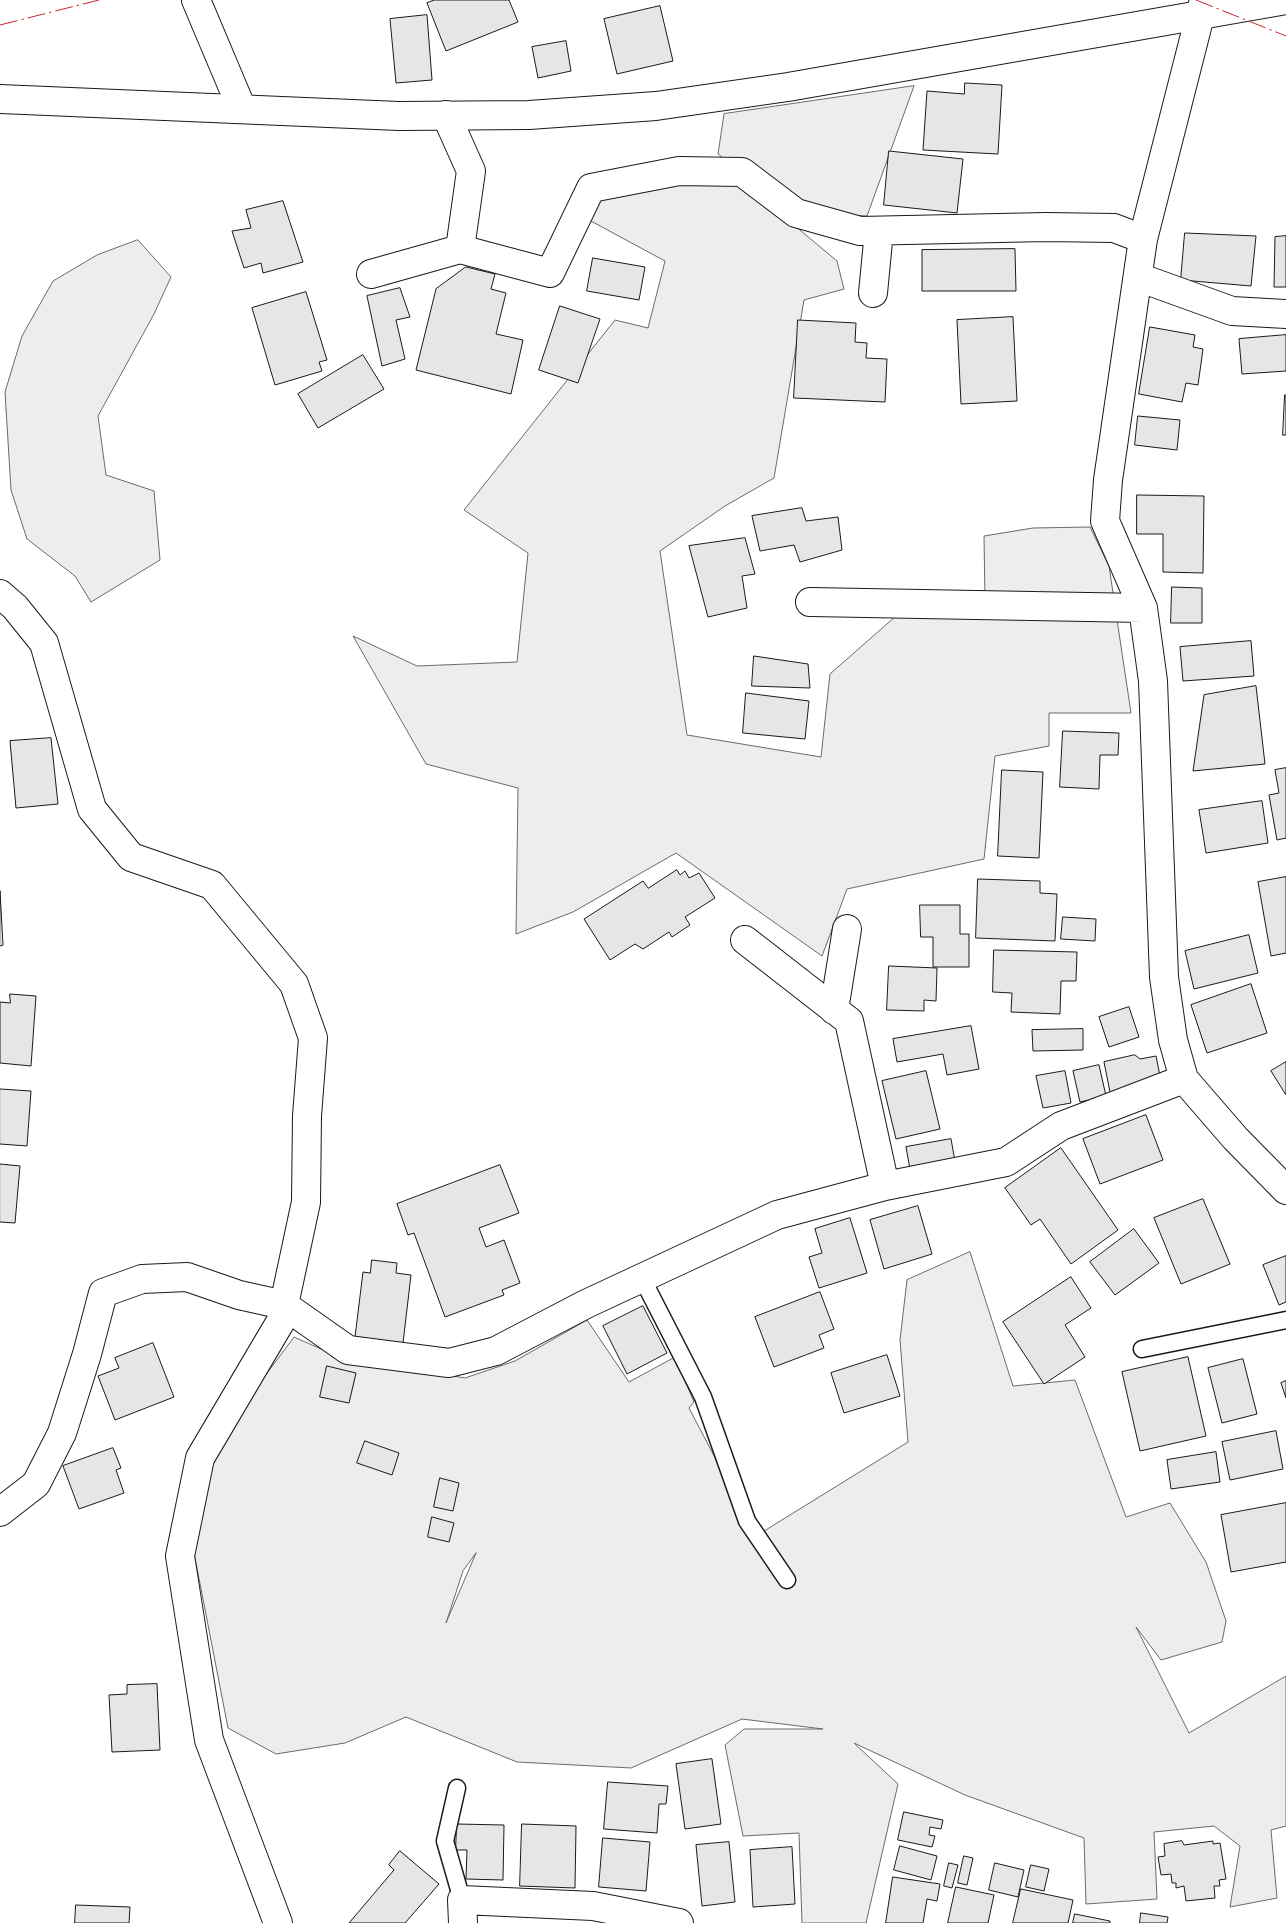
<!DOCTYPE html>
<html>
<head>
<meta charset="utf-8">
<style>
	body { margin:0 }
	canvas { display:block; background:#fff }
</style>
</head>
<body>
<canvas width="1286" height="1923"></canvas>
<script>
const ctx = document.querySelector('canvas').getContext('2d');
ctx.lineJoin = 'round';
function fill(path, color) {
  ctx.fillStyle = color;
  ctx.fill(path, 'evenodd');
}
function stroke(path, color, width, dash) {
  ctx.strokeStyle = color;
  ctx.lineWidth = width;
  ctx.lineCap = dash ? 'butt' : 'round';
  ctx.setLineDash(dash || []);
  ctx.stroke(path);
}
const built = new Path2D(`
	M914 86 867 216 796 213 718 154 724 114Z
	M746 185 837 261 844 289 804 300 774 478 725 506 660 551 687 735 821 757 830 674 904 609 985 600 984 536 1033 528 1090 527 1109 566 1131 713H1049V746L995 756 984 859 847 889 822 956 676 853 573 912 516 934 518 788 426 764 353 636 417 666 517 662 528 553 464 510 615 320 648 328 665 261 589 220 604 186Z
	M138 240 171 277 154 314 98 416 106 475 154 491 160 560 91 602 75 576 27 539 11 490 5 392 22 336 53 281 97 255Z
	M970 1252 1013 1386 1075 1380 1126 1517 1170 1503 1206 1562 1226 1621 1222 1642 1161 1660 1136 1627 1189 1733 1286 1676V1826L1271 1830 1277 1898 1230 1907 1240 1846 1214 1826 1154 1832 1157 1899 1086 1904 1084 1838 965 1795 854 1743 898 1784 866 1923H802L799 1833 743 1836 725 1745 744 1729H823L742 1719 631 1768 517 1762 406 1717 345 1743 276 1754 228 1728 190 1532 203 1471 241 1408 294 1337 339 1357 465 1378 515 1361 587 1320 629 1382 675 1357 694 1402 689 1408 756 1536 908 1442 900 1340 907 1280ZM476 1553 446 1623 463 1571Z`);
fill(built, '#ededed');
stroke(built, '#6a6a6a', 1);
const building = new Path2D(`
	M435 0H509L518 22 446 51 427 3Z
	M660 6 673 61 617 74 604 19Z
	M427 15 432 80 396 83 390 19Z
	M566 41 571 71 538 78 532 47Z
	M965 83 1002 85 998 154 923 150 927 91 964 94Z
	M889 151 963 159 957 213 884 205Z
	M283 201 303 262 263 273 261 263 244 268 232 231 251 228 246 210Z
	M1185 233 1256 236 1251 286 1181 280Z
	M1286 236V287H1274L1275 237Z
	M1015 249 1016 291H922V250Z
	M593 258 645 267 639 300 587 291Z
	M466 267 495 274 491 289 506 293 496 334 523 340 511 394 416 370 436 289Z
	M400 288 410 317 396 320 405 359 382 366 367 296Z
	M306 292 327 360 319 362 322 371 275 385 252 308Z
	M560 306 600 319 578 383 539 370Z
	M1013 317 1017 401 961 404 957 320Z
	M798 320 856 323 855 342 867 343 866 358 887 359 885 402 794 398Z
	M1150 327 1195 335 1193 347 1203 349 1198 385 1186 383 1182 402 1139 394Z
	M1286 335V371L1242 374 1239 339Z
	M363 355 384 389 318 428 298 394Z
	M1285 395H1286V435H1283Z
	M1138 416 1180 420 1177 450 1135 445Z
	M1137 495 1204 496 1203 573 1163 572V534H1137Z
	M802 508 806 521 838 517 842 550 800 562 794 545 760 551 752 516Z
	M745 538 755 574 742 576 747 608 708 617 689 546Z
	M1172 587 1202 588V623H1171Z
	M1251 641 1254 676 1183 681 1180 647Z
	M754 656 808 664 810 688 752 686Z
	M1256 686 1265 764 1193 771 1204 695Z
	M746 693 809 701 805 739 743 733Z
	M1063 731 1119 733 1118 755H1100L1099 789 1060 787Z
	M51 738 58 804 16 808 10 741Z
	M1286 768V838L1277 840 1269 795 1279 793 1275 770Z
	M1002 770 1043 772 1039 858 998 856Z
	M1262 801 1268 843 1206 853 1199 810Z
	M677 870 680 875 685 871 689 878 699 873 715 898 685 917 690 925 672 937 669 932 643 949 635 944 610 960 584 919 643 881 648 888Z
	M1286 877V953L1271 956 1258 882Z
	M978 879 1040 881V893L1057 894 1055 941 976 938Z
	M0 891 3 945 0 946Z
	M920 905H960V934H969V967H933V937H921Z
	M1063 917 1096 919 1095 941 1061 939Z
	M1249 935 1258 973 1194 989 1185 951Z
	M994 950 1077 952 1076 981H1061L1060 1014 1011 1012 1012 993 993 992Z
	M889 966 937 968 936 1001 924 1000V1011L887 1010Z
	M1251 984 1267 1033 1207 1053 1191 1005Z
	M10 994 36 996 31 1066 0 1063V1002L10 1003Z
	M1129 1007 1139 1037 1109 1047 1099 1017Z
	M971 1026 979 1069 947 1075 943 1054 897 1062 893 1039Z
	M1083 1029V1050L1033 1051 1032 1030Z
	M1135 1055 1140 1059 1156 1056 1161 1081 1110 1092 1104 1062Z
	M1286 1062V1095L1271 1071Z
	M1099 1065 1106 1096 1080 1102 1073 1071Z
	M926 1071 940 1129 896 1139 882 1081Z
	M1065 1071 1071 1103 1043 1108 1036 1076Z
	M0 1089 31 1091 27 1146 0 1144Z
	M1146 1115 1163 1160 1100 1184 1083 1139Z
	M951 1139 955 1161 910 1169 906 1147Z
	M1061 1148 1118 1230 1071 1264 1040 1219 1031 1225 1005 1188Z
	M0 1164 20 1166 15 1223 0 1222Z
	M500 1165 519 1213 479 1228 486 1247 504 1240 520 1283 502 1290 504 1295 445 1317 414 1233 408 1235 397 1204Z
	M1203 1199 1230 1264 1181 1284 1154 1218Z
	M918 1206 932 1254 884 1269 870 1220Z
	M850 1218 867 1273 819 1288 809 1257 822 1253 815 1229Z
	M1134 1229 1159 1263 1115 1295 1090 1262Z
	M1286 1256V1302L1279 1305 1263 1265Z
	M372 1260 397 1263 396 1273 411 1275 403 1343 355 1337 363 1272 370 1273Z
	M1071 1277 1091 1308 1065 1325 1085 1357 1044 1384 1003 1322Z
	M820 1292 834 1329 819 1335 824 1348 774 1367 755 1317Z
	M643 1306 667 1353 627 1374 603 1326Z
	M153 1343 174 1397 115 1420 98 1376 119 1368 115 1358Z
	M887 1355 900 1396 844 1413 831 1373Z
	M1188 1357 1206 1436 1140 1451 1122 1372Z
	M1243 1359 1257 1414 1222 1423 1208 1368Z
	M327 1366 356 1373 349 1403 320 1397Z
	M1286 1381V1398L1281 1383Z
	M1276 1431 1283 1469 1230 1480 1222 1442Z
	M365 1441 399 1453 392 1475 357 1463Z
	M113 1448 121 1468 116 1470 124 1493 79 1509 63 1466Z
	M1216 1452 1220 1482 1171 1489 1167 1460Z
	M440 1478 459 1483 453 1511 434 1507Z
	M1286 1503V1562L1231 1572 1221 1515Z
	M432 1517 454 1523 449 1542 428 1537Z
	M157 1684 160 1750 112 1752 109 1695 127 1694V1685Z
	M712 1759 721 1824 685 1829 676 1764Z
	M608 1782 668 1786 666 1804H659L657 1833 604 1829Z
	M904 1812 943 1820 941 1829 930 1827 929 1835 935 1836 932 1847 898 1840Z
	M457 1824 504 1825 503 1880 466 1879 467 1850H456Z
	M522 1824 576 1826 575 1888 520 1886Z
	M603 1838 650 1842 646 1891 599 1887Z
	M1182 1841 1184 1845 1213 1841V1844L1220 1843 1226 1879 1219 1880 1220 1886H1214L1215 1898 1186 1901 1184 1886 1176 1888V1883H1172L1171 1874 1161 1875 1158 1857 1165 1856 1164 1844Z
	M729 1842 735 1902 702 1906 696 1845Z
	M900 1846 937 1856 931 1880 894 1870Z
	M792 1847 795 1904 753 1907 750 1850Z
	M400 1851 439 1884 405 1923H349L394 1870 389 1865Z
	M964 1856 973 1858 967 1885 958 1883Z
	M949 1863 958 1865 952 1888 944 1886Z
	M995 1863 1024 1870 1018 1897 989 1890Z
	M1031 1865 1049 1869 1044 1891 1026 1887Z
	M893 1877 940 1884 937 1901 927 1899 923 1923H886Z
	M956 1887 994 1895 988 1923H948Z
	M1021 1889 1073 1900 1068 1923H1013Z
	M76 1905 130 1907 129 1923H75Z
	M1141 1913 1168 1917 1167 1923H1140Z
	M1075 1914 1110 1921V1923H1073Z`);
fill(building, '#e6e6e6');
stroke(building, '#1a1a1a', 1);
const service = new Path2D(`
	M643 1280 703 1397 747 1521 787 1580
	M1142 1349 1286 1320
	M457 1788 445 1841 462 1900`);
const minor = new Path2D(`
	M196 0 242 109
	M1204 0 1143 239 1108 480 1105 521 1143 608 1153 681 1164 977 1173 1040 1184 1079 1235 1138 1286 1190
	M446 115 471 171 460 249
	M371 274 460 249 550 273 591 188 679 171 742 172 796 213 860 231 1046 227 1114 228 1143 239
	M1138 277 1232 311 1286 314
	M873 293 879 231
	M0 594 15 607 44 643 92 809 131 857 212 885 294 984 313 1038 307 1116 306 1202 284 1305
	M810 602 1143 608
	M745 940 849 1021 885 1186
	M834 1010 847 929
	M0 1512 36 1484 62 1433 87 1354 103 1293 142 1279 187 1277 239 1295 284 1305 348 1350 449 1363 496 1351 586 1304 777 1215 885 1186 1006 1162 1061 1126 1184 1079
	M278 1923 209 1740 180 1556 200 1458 288 1309
	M463 1923 462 1900 593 1906 679 1923`);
const tertiary = new Path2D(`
	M0 99 399 116 529 115 656 106 788 87 1286 0`);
stroke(service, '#1a1a1a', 19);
stroke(minor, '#1a1a1a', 30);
stroke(tertiary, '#1a1a1a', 30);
stroke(service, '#fff', 16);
stroke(minor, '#fff', 28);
stroke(tertiary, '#fff', 28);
stroke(new Path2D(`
	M1196 0 1286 36
	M0 25 99 0`), '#c62828', 1, [18, 4, 2.5, 4]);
</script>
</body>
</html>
